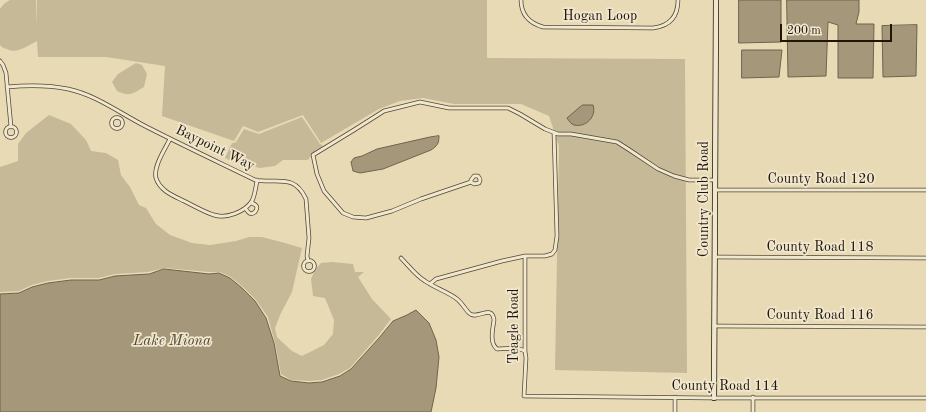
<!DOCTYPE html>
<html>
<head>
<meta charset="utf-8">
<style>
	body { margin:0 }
	#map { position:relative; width:926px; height:412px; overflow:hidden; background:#e8dab5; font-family:"Old Standard TT",serif }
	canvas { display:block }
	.scale { position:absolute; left:780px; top:24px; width:112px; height:18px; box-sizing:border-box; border:2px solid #201507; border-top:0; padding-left:5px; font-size:12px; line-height:14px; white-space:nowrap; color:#201507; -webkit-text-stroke:3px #f0e7cf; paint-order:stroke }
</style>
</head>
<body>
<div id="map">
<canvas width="926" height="412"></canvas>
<div class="scale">200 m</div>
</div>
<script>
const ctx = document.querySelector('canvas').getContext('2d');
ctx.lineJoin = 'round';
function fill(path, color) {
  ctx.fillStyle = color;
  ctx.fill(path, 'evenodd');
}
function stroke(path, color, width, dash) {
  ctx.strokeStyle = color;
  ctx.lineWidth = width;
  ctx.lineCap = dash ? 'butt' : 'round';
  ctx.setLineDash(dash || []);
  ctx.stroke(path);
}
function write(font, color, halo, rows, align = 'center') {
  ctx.font = font + ' "Old Standard TT",serif';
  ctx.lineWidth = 3.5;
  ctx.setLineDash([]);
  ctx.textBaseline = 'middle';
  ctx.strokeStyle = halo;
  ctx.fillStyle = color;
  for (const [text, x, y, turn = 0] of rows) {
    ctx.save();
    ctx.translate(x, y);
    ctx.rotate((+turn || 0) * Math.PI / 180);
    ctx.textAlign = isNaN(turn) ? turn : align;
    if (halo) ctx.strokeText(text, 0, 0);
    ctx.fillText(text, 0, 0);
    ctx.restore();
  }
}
fill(new Path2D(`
	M10 0H36L37 27V0H487V58L685 59 687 373 555 370 559 146 549 116 521 104H454L423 98 400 101 379 109 321 143 303 115 258 132 243 126 234 141 162 116 165 66 106 57H38L37 41C29 45 19 53 9 50 4 48 2 48 0 45V9C2 5 6 2 10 0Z
	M136 63 142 65 147 74 144 87C132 94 130 97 117 91L112 82 118 74Z
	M49 115 71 124 86 140 91 151 106 153 118 160 121 175 130 187 139 205 146 208 156 224 170 235 192 243 210 245 236 241 249 237H262L285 243 302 248 292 292 280 315 275 328 277 337 281 341 292 351 302 356 324 345 333 334 334 320 325 298 313 296 311 279 315 270 321 263 332 262 353 264 355 272H364L358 277 372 299 391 319 378 336 350 368 339 374 322 380 309 381 291 380 281 374 275 343 268 317 256 300 243 287 231 277 220 272H209L165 268 148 272 115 274 99 278H71L48 281 32 285 19 291 0 292V167L18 161V144L26 133Z
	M302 117 320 144 322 145 323 147 312 154 308 160H283L275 166 260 168 233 162 225 158 232 143H234L236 142 244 129 259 134Z`), '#c6b997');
const water = new Path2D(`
	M739 0H781V42L739 43Z
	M787 0H859V12L856 24H874L873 78H838V25L828 22 826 76 788 77 787 22Z
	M917 25 916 76 883 77 882 26Z
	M742 50H782L779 77 742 78Z
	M583 105H593C597 116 586 128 574 125 571 124 569 121 567 118L581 106Z
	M439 136C439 144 437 146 431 150L383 169 360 173 353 171 351 162 354 158 362 156 377 149 430 137Z
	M164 269 209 274 219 273 230 278 242 288 255 301 266 318 274 343 280 376 291 381 309 383 322 382 340 376 351 369 379 338 393 321 407 315 416 310 429 323 436 340 439 357 436 388 431 412H0V294L19 293 32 287 48 283 71 280H99L115 276 149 274Z`);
fill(water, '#a4977a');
stroke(water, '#6f634c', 1);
const street = new Path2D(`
	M521 0C521 15 529 23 543 27L653 28C670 26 678 16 678 0
	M0 61 3 65 6 73 11 127
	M7 87C27 85 49 85 68 89 96 95 118 112 143 125 180 144 218 162 255 180 277 184 294 173 306 199L309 238 307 256 308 261
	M111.5 123a5.5 5.5 0 1 1 11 0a5.5 5.5 0 1 1-11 0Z
	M5.5 132a5.5 5.5 0 1 1 11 0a5.5 5.5 0 1 1-11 0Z
	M170 139C165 149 153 167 156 178 160 191 174 196 184 201 192 205 206 213 214 215 226 219 245 212 252 201 255 195 256 187 257 180
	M471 182V180L474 176H478C480 178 481 180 479 183L474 184 471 182 421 199 392 211 366 218 353 217 343 213 324 191 317 174 313 155 354 130 384 111 420 102 449 108H508L520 114 545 129 558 134H571L617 142 628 149 658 169 674 176 689 180H715
	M715 190H926
	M245 208C248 212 250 216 255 212 259 207 256 204 251 203
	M525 256V351L526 358 524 396 714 398H926
	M715 257 926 258
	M401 258C408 265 416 276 425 281 435 288 448 292 457 299 462 303 465 309 469 313 477 321 492 303 494 320 493 328 489 343 497 349L517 348 525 351
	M303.5 266a5.5 5.5 0 1 1 11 0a5.5 5.5 0 1 1-11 0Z
	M430 284 436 279 502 261 525 256H545L552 254 555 250 557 236 554 133
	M714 326 926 327
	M675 397V412
	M753 412V397`);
const secondary = new Path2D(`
	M714 398 716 0`);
stroke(street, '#524632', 4.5);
stroke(secondary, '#201507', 6);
stroke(street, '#f0e7cf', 3);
stroke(secondary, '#f0e7cf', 4.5);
write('14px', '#201507', '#f0e7cf', [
	["Hogan Loop",600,16],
	["Baypoint Way",215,148,26],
	["County Road 120",821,179],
	["Country Club Road",704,199,-90],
	["County Road 118",820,247],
	["County Road 116",820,315],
	["Teagle Road",514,326,-90],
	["County Road 114",725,386]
]);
write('italic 15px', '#554935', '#f0e7cf', [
	["Lake Miona",172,341]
]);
</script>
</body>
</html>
